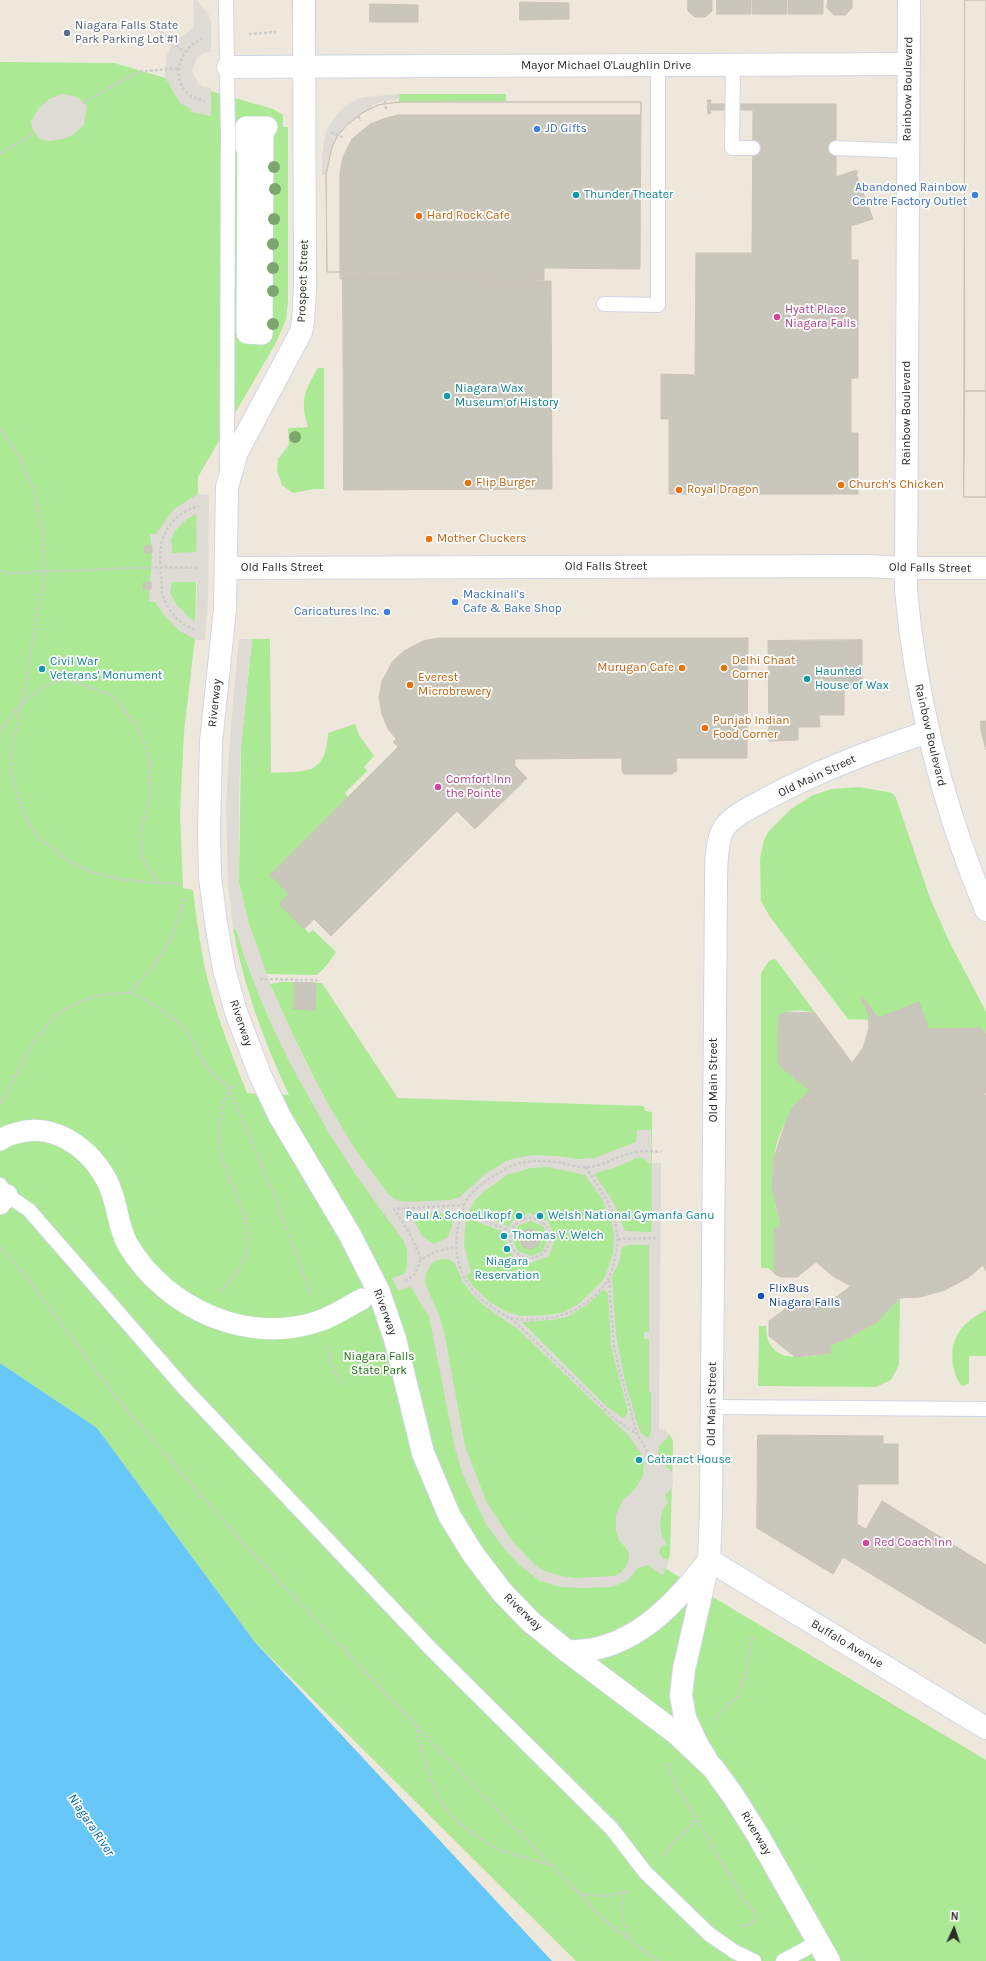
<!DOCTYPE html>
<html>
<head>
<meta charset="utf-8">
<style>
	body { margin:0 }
	#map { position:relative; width:986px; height:1961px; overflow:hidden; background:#eee8dc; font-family:Karla,sans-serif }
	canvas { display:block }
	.north { position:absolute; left:934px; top:1909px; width:40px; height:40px; -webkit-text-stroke:3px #fff; paint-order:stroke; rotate:3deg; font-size:11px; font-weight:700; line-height:16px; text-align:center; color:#2b2b2b }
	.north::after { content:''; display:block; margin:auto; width:14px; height:18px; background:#2b2b2b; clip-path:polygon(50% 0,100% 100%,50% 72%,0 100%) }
</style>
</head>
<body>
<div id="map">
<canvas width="986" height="1961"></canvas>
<div class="north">N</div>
</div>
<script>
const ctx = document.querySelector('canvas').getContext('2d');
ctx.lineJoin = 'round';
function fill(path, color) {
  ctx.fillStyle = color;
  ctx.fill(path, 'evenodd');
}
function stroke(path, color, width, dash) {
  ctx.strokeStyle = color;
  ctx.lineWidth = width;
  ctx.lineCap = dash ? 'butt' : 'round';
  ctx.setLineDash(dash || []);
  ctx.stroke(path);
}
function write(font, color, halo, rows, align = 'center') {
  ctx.font = font + ' Karla,sans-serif';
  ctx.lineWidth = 3.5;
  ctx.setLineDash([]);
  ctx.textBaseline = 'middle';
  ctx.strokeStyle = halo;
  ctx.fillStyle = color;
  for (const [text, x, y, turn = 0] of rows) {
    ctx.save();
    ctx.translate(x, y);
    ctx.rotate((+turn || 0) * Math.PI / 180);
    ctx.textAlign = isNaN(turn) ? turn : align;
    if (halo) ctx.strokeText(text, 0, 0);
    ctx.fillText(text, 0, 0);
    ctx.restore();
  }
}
fill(new Path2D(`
	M0 62 114 63 273 109 283 115V127H288V302L286 319 277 341 198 477 195 638 184 732 180 814 183 888 193 890C196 917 200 943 205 969 215 1012 231 1053 247 1093L289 1095C264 1042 244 987 233 929H236C253 987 278 1042 308 1095L323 1096 290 1029 270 984 281 982H295L315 1010 316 983H322L398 1098 644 1106 645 1111 652 1112 651 1429C661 1430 671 1430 673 1442L670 1554 666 1569 986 1760V1961H576L254 1641 97 1428 0 1363Z
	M399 94H506V101L399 102Z
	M318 368H324V489H314L293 493 282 485 277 471 278 459 289 445 288 428 308 427C300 401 304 391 318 368Z
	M252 639H270L271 773C306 771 326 776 328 733L355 724 359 735 374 756 364 767 367 771 345 793 348 797 270 875 289 894 279 904 309 933 313 930 336 952 327 965 317 975 266 974 248 921 239 883 241 747Z
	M860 787 892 793 896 798 930 898 948 939 986 1012V1034L981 1028 929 1029 876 1019 864 998 862 999 874 1020 848 1019 770 917 761 901 760 859 764 840 769 831 791 809 813 795 832 789Z
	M774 959 777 961 817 1015C810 1009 786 1009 779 1015L778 1062 781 1067 810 1090C771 1126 765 1176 781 1226L775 1229 774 1232 775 1274 768 1268H761V973L769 961Z
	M900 1298 899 1365 891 1380 876 1387 758 1386 759 1326H766C767 1367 804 1357 832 1353L830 1345C859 1335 881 1321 900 1298Z
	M986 1310V1356H969V1383L964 1386 961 1385C956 1379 955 1373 953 1365 949 1337 963 1322 986 1310Z`), '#abe994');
fill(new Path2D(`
	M193 0H196L208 13 211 22V52L205 53 197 58 192 71 198 83 204 87 211 88V116L191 112 192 110 180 103 173 92 168 81H166L165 74 166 57 171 46 169 45 175 38 177 40 194 27Z
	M62 94 78 97 87 106 84 125 73 135 63 139 50 141 40 139 33 130 31 121 38 109 49 99Z
	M399 94 400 99 385 101 372 105V108L362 113 347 125 335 140 329 157 326 175H322V155L325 135 329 125 342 109 357 99 365 97Z
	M198 494 209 495 208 601 205 640H196L180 631 163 614 155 602 149 601 152 553 150 534H156L174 509ZM196 514 197 552 172 553V543L170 542 175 531 187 519ZM172 582H197L196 621 192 620 177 605 170 593Z
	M239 639H252L241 747 239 796V883L248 921 270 984 306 1063 330 1107 355 1149 389 1195 399 1201 408 1202 450 1200 460 1197 485 1174 508 1160 532 1155 557 1156 578 1159 595 1158 636 1142 637 1130H651V1165L643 1158H636L619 1166 594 1174 614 1203 625 1231 652 1232V1163H661L659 1429 664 1430 670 1435 659 1446 658 1454 663 1463 672 1472 673 1482 672 1489 665 1495 668 1502 662 1512 660 1522 662 1536 667 1544 660 1548 659 1553 663 1558 669 1560 663 1575 648 1565 638 1568 627 1581 612 1587 582 1588 561 1587 540 1581 519 1565 502 1546 486 1524 475 1501 462 1472 455 1448 429 1316 423 1308 412 1288 409 1287 398 1291 392 1278 404 1274 407 1268V1250L403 1240 355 1174 327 1130 289 1061 262 1003 245 959 236 929H233L228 883 226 805 231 723ZM548 1167 585 1175 601 1197 611 1220 614 1237 613 1254 604 1279 580 1303 565 1312 548 1315 520 1316 505 1311 490 1302 471 1284 466 1275 471 1273 464 1245 465 1228 467 1218 507 1233 505 1239 513 1257 531 1263 549 1256 555 1238 548 1221 530 1213 512 1221 510 1227 469 1211 476 1199 482 1193 507 1175 531 1168ZM418 1213 454 1214 451 1229 447 1238 434 1244 422 1236 412 1217 413 1214ZM530 1221 543 1226 548 1238 543 1251 531 1256 518 1251 512 1239 514 1236 520 1238 522 1232 516 1229 517 1226ZM628 1245H649V1332H644V1339H649V1392H651V1430L650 1436 648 1438 641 1433 637 1423 624 1377 616 1335 612 1277 620 1260 621 1249 623 1247ZM448 1259 455 1263 463 1282 472 1294 486 1307 519 1330 629 1436 641 1454 644 1461 643 1477 635 1489 623 1500 616 1515V1531L619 1540 628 1551 629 1558 626 1567 620 1573 614 1576 577 1578 561 1576 542 1570 534 1564 513 1542 487 1503 465 1446 445 1336 439 1315 425 1283 426 1273 432 1263 437 1260ZM603 1290 608 1293 611 1346 628 1411 625 1417 623 1418 606 1406 522 1322 552 1320 569 1316 588 1304Z`), '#dedbd4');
fill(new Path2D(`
	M0 1363 97 1428 254 1641 552 1961H0Z`), '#67c7f9');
const building = new Path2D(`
	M688 0H712V11L705 17H695L688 11Z
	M717 0H751V14H717Z
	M753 0H787V14H753Z
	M789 0H823V14H789Z
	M828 0H852V8L845 15H834L827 8Z
	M965 0H986V497H964Z
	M965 0H986V391H965Z
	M520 2 569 3V19L520 20Z
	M370 4 418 5V22H370Z
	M708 100H711L710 104H836V177L856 170 858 173 856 174 873 219 851 226V260H858V378H851V433H858V494H669V419H661V374L695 375 696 253H752L753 110H710L711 113 708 114Z
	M399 102H641L640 269 544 268V280L343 279H340V272H327L326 175 332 147 338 135 347 125 362 113 378 105Z
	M399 102H641V115H398L383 119 370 124 352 139 343 157 340 173V272H327L326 175 332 147 338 135 347 125 362 113 378 105Z
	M343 279 551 281 552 489 344 490Z
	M965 391H986V497H964Z
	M145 546H152V553H145Z
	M144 582H151V589H144Z
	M438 638H748L747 758H676L677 770 672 774H624L622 771V758L515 759V766L527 778 475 829 457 811 331 936 314 919 304 929 279 904 289 894 270 875 398 747 393 742 396 739 388 729 382 714 379 698 382 681 393 661 404 651 423 641Z
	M862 640V688H844V715H819L820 727H798V740L769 741 768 641Z
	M981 721H986V750L981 731Z
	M295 982 316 983 315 1010 294 1009Z
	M864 998 878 1018 919 1002 929 1029 981 1028 986 1034V1092L984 1094 986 1096V1271L983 1265 969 1277 945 1290 920 1297 900 1298 877 1322 846 1339 830 1345 832 1353 795 1357 769 1336V1321L796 1301 817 1299 818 1305 835 1298 851 1286 834 1277 816 1262 797 1277H780L775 1274 774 1272V1231L775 1229 781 1226 772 1187 774 1158 786 1121 793 1107 810 1090 781 1067 778 1062 779 1015 786 1012 815 1013 852 1063 863 1048 869 1028 868 1013 862 999Z
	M520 1239a10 10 0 1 1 20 0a10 10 0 1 1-20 0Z
	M758 1435 883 1436V1444H898V1484H858L857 1524 866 1529 882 1501 986 1565V1644L843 1557 833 1574 757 1528Z`);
fill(building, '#c9c6bb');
stroke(building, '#cac4b6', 1);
const service = new Path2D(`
	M226 0 228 134 227 468
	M733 65 732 148H753
	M836 148 908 151
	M604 304 658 305V66
	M0 1185 7 1195 29 1210 184 1388 431 1649 612 1829 645 1872 709 1934 735 1952 754 1961
	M713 1407 986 1409
	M783 1961 818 1942`);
const pedestrian = new Path2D(`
	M246 127H267L263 132 262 334 247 333 248 150 246 147Z
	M0 1140C5 1137 11 1134 17 1133 58 1120 100 1156 112 1193 118 1210 119 1230 128 1245 166 1309 250 1347 322 1320 335 1315 349 1306 362 1299
	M0 1204 7 1195`);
const minor = new Path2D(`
	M228 67 908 64
	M227 568 867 566 906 568H986
	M709 1560 986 1728`);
const tertiary = new Path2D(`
	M567 1651C627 1654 672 1608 706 1564
	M706 1759 697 1744 685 1718 681 1695 684 1669 709 1560 711 1511 716 891C716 874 715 842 724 828 734 814 752 807 766 799 818 771 872 750 928 732`);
const secondary = new Path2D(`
	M304 0 305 288 303 322 301 332 237 452 227 487 225 609 211 742 209 832 210 877 216 923 224 969 236 1012 260 1075 280 1117 350 1235 379 1292 395 1339 423 1453 449 1515 473 1554 502 1592 531 1622 567 1651 677 1734 713 1768 732 1794 756 1832 829 1961
	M909 0 906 590C916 702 943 807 986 910`);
stroke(service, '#d1d4e5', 16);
stroke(pedestrian, '#d1d4e5', 22);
stroke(minor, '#d1d4e5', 24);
stroke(tertiary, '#d1d4e5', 24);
stroke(secondary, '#d1d4e5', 24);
stroke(new Path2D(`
	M161 32 184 52
	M249 34 276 32
	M203 38C173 51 168 94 205 101
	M385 101 386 110
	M83 103 138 72 179 68
	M358 116 361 121
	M331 132 344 138
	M0 153 35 133
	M0 429 18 453 36 496 43 535 45 572 22 703 0 731
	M0 571 8 573 161 567 198 568
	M195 629C178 625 168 609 162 594 162 580 158 552 162 541 167 524 182 510 199 506
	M158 883 143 858 140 836 149 800 150 759 137 725 113 696 69 679 46 685 22 703 12 749V774L19 800 26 819 38 837 72 863 94 873 118 879 158 883 183 884
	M260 979 319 980
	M130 992C150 1002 169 1013 185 1030 194 1041 199 1055 207 1067 213 1075 221 1082 229 1088L276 1199 311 1294
	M0 1104C19 1074 30 1039 57 1015 72 1002 92 997 111 994 116 994 124 994 129 992 133 990 137 985 140 981 163 959 177 930 184 899
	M585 1167C612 1205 627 1229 610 1275 604 1291 583 1307 568 1313 552 1319 529 1322 511 1318 505 1317 497 1310 491 1306 461 1287 451 1255 459 1222 462 1214 463 1206 467 1199 473 1190 483 1183 492 1177 501 1172 509 1166 519 1163 530 1161 543 1160 555 1162 565 1163 577 1168 588 1167 603 1166 616 1157 631 1153 640 1150 652 1151 661 1152
	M462 1212 521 1235
	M510 1238a20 20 0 1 1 40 0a20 20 0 1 1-40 0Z
	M618 1239 656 1238
	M0 1247 32 1284 115 1396 242 1542 470 1782 610 1925 658 1961
	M421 1259 410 1234 394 1209 464 1205
	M609 1280 614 1347 619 1368 637 1434 651 1458
	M405 1281 415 1274 421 1259 438 1251 455 1247
	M220 1291C238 1276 253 1250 247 1226 240 1196 221 1170 219 1139 218 1121 223 1104 229 1088L236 1085
	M511 1318 615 1419 637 1434
	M328 1346 331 1362 341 1385
	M715 1719 738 1696 745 1676 753 1635
	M416 1725C430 1783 436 1814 492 1846 507 1854 535 1860 553 1866
	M669 1764 667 1765 672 1777 744 1900 754 1912V1922L746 1926 738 1924
	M663 1855 697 1819
	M581 1894 606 1896 626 1892
	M628 1938C625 1924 616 1902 628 1890`), '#ccc', 2.5, [3, 2]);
stroke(service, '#fff', 14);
stroke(pedestrian, '#fff', 21);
stroke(minor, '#fff', 22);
stroke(tertiary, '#fff', 22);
stroke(secondary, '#fff', 22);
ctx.fillStyle = '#7da56e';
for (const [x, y] of [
	[274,167],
	[275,189],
	[274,219],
	[273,244],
	[273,268],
	[273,291],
	[273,324],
	[295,437]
]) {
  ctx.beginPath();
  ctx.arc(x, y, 6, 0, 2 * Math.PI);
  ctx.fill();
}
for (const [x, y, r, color] of [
	[67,33,4,"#5c6f8a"],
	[537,129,4,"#3f7fe0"],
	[576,195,4,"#0f9aa8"],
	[975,195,4,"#3f7fe0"],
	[419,216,4,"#e8710a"],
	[777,317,4,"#d1479c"],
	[447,396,4,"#0f9aa8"],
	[468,483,4,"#e8710a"],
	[841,485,4,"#e8710a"],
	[679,490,4,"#e8710a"],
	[429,539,4,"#e8710a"],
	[455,602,4,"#3f7fe0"],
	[387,612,4,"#3f7fe0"],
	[682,668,4,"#e8710a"],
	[724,668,4,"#e8710a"],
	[42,669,4,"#0f9aa8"],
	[807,679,4,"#0f9aa8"],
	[410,685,4,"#e8710a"],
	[705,728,4,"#e8710a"],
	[438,787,4,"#d1479c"],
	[519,1216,4,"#0f9aa8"],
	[540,1216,4,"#0f9aa8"],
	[504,1236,4,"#0f9aa8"],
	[507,1249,4,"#0f9aa8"],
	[761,1296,4,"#1a4fb4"],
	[639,1460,4,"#0f9aa8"],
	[866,1543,4,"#d1479c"]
]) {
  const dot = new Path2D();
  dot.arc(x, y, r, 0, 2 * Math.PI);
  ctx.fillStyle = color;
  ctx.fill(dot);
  stroke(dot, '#fff', 1.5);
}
write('12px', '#4e5e75', '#fff', [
	["Niagara Falls State",75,26],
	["Park Parking Lot #1",75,40]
], 'left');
write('12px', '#2b2b2b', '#fff', [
	["Mayor Michael O'Laughlin Drive",606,66],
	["Rainbow Boulevard",908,89,-89],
	["Prospect Street",303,281,-88],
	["Rainbow Boulevard",907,413,-90],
	["Old Falls Street",606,567],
	["Old Falls Street",282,568],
	["Old Falls Street",930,568,1],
	["Riverway",215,703,-84],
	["Rainbow Boulevard",930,735,77],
	["Old Main Street",817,776,-25],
	["Riverway",241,1023,71],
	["Old Main Street",714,1080,-90],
	["Riverway",385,1312,70],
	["Old Main Street",712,1404,-89],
	["Riverway",523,1612,44],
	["Buffalo Avenue",847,1644,31],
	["Riverway",756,1833,59]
]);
write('12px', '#366cbe', '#fff', [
	["JD Gifts",545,129],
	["Abandoned Rainbow",967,188,"right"],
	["Centre Factory Outlet",967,202,"right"],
	["Mackinali's",463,595],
	["Cafe & Bake Shop",463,609],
	["Caricatures Inc.",379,612,"right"]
], 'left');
write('12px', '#0d838f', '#fff', [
	["Thunder Theater",584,195],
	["Niagara Wax",455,389],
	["Museum of History",455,403],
	["Civil War",50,662],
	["Veterans' Monument",50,676],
	["Haunted",815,672],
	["House of Wax",815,686],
	["Paul A. SchoeLlkopf",511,1216,"right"],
	["Welsh National Gymanfa Ganu",548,1216],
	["Thomas V. Welch",512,1236],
	["Niagara",507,1262,"center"],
	["Reservation",507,1276,"center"],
	["Cataract House",647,1460]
], 'left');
write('12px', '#c56008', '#fff', [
	["Hard Rock Cafe",427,216],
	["Flip Burger",476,483],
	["Church's Chicken",849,485],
	["Royal Dragon",687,490],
	["Mother Cluckers",437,539],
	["Delhi Chaat",732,661],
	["Corner",732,675],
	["Murugan Cafe",674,668,"right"],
	["Everest",418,678],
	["Microbrewery",418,692],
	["Punjab Indian",713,721],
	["Food Corner",713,735]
], 'left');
write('12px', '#b23c85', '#fff', [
	["Hyatt Place",785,310],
	["Niagara Falls",785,324],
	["Comfort Inn",446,780],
	["the Pointe",446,794],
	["Red Coach Inn",874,1543]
], 'left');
write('12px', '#164399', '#fff', [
	["FlixBus",769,1289],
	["Niagara Falls",769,1303]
], 'left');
write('12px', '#206f14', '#fff', [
	["Niagara Falls",379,1357],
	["State Park",379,1371]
]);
write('italic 13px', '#0262a9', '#fff', [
	["Niagara River",91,1825,56]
]);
</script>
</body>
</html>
